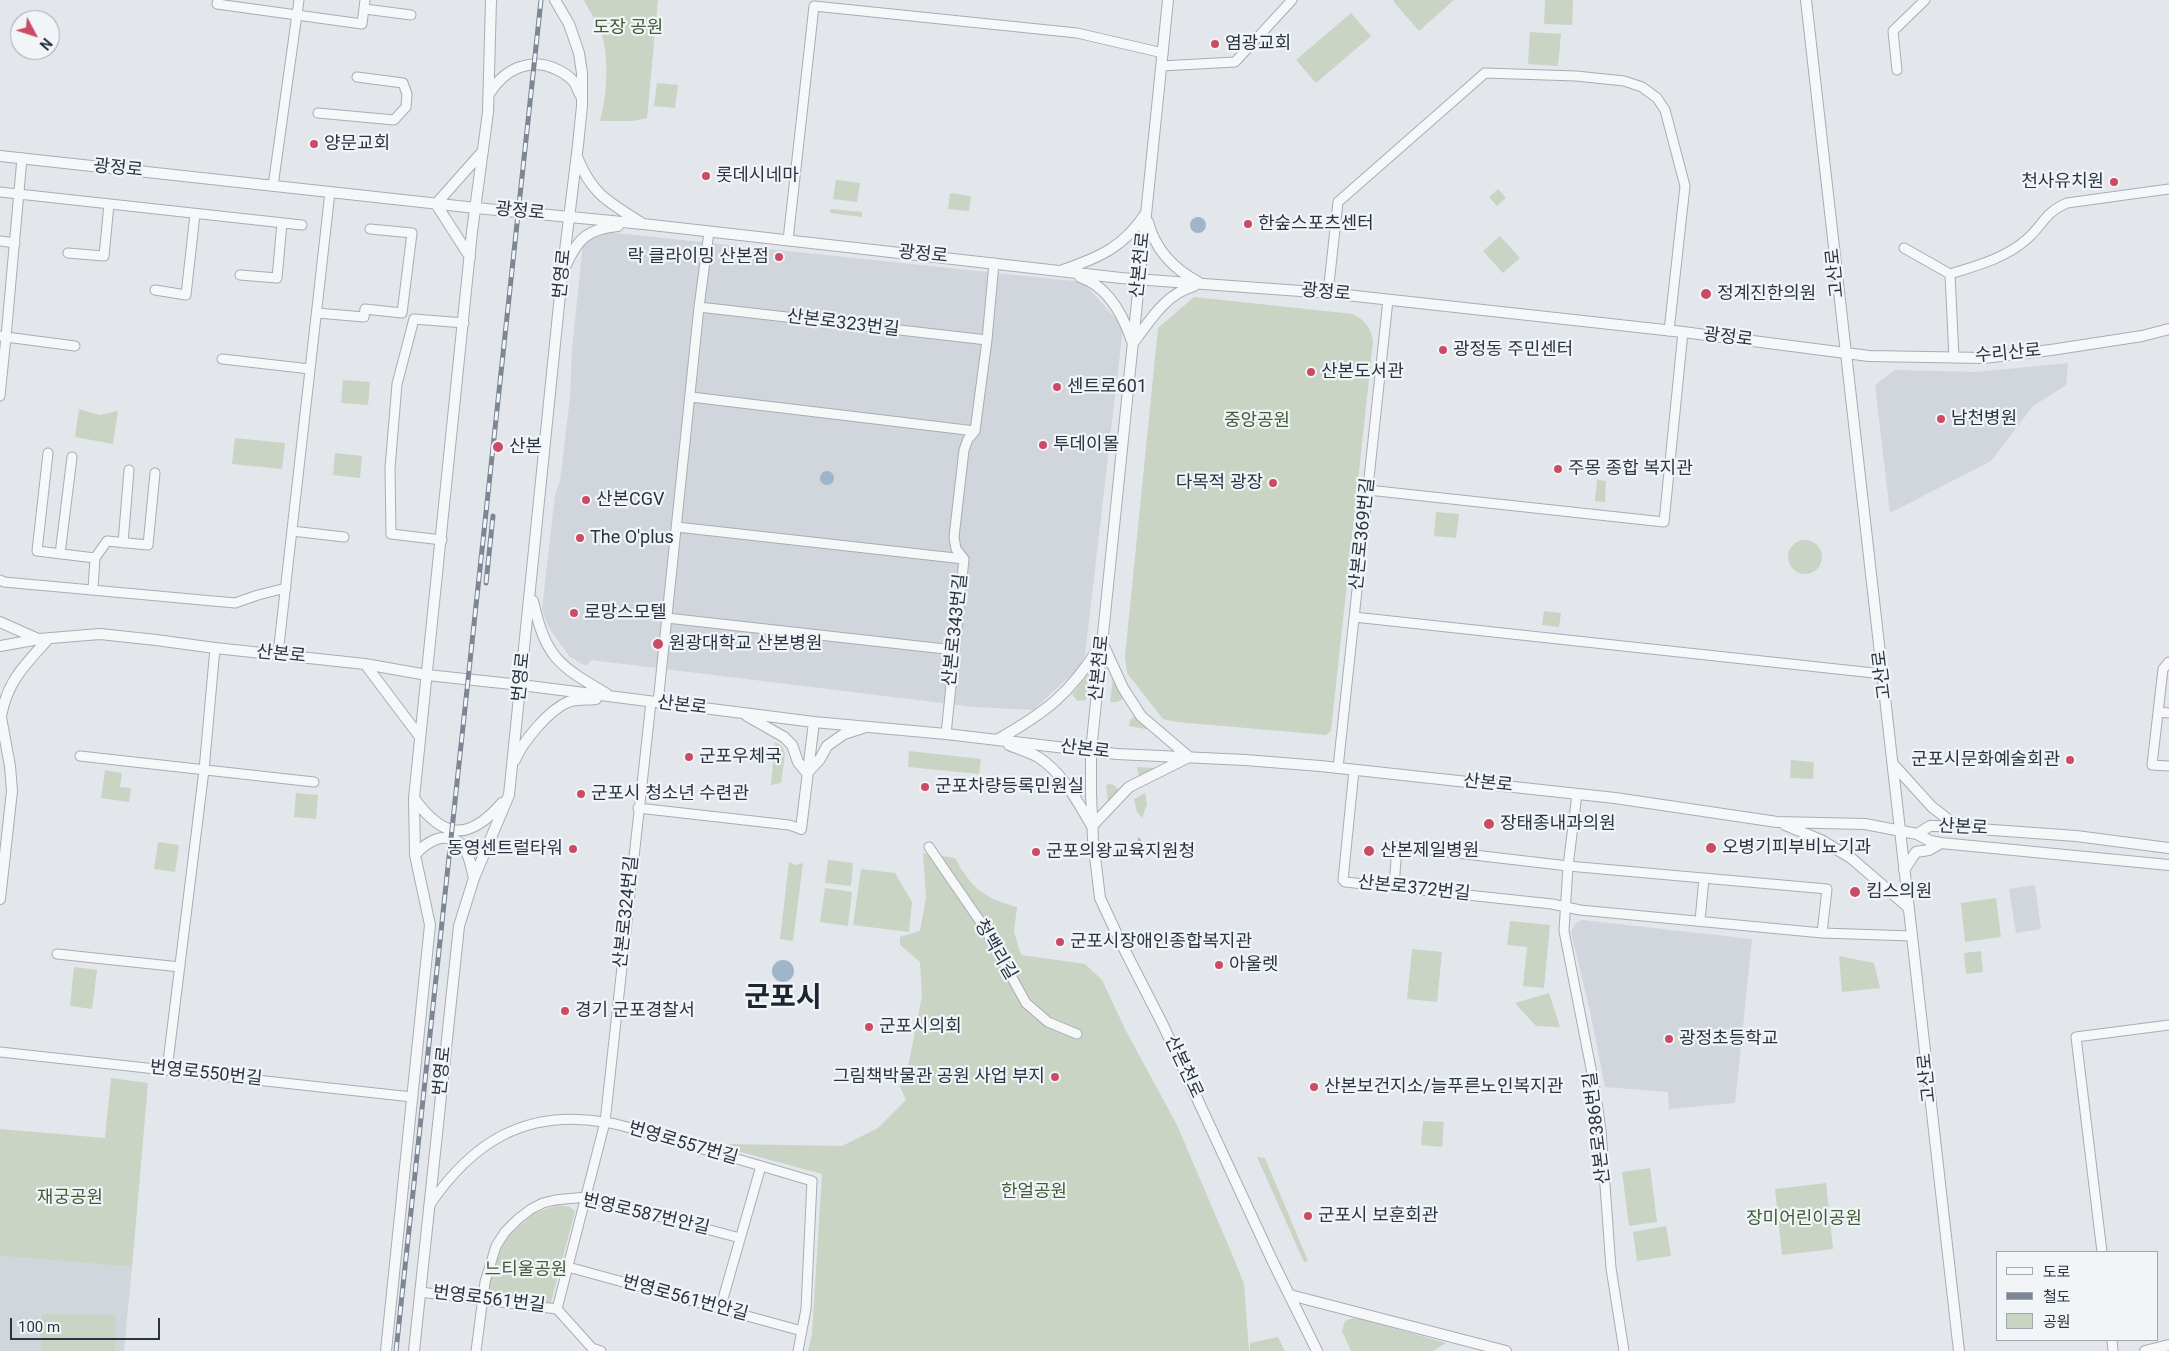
<!DOCTYPE html>
<html>
<head>
<meta charset="utf-8">
<style>
	body { margin:0 }
	#map { position:relative; width:2169px; height:1351px; overflow:hidden; background:#e3e6eb; font-family:Roboto,"Noto Sans KR",sans-serif }
	canvas { display:block }
	.legend { position:absolute; left:1996px; top:1251px; width:162px; height:90px; box-sizing:border-box; background:#f2f5f8; border:1px solid #a2a8af; margin:0; padding:6px 9px; list-style:none; font-size:15px; color:#2b3442 }
	.legend li { display:flex; align-items:center; gap:10px; height:25px }
	.legend b { width:25px; border:1px solid #a2a8af }
	.north { position:absolute; left:10px; top:10px; width:50px; height:50px; box-sizing:border-box; background:#f2f5f8; border:1px solid #a2a8af; border-radius:50%; rotate:130deg; font-size:14px; font-weight:700; line-height:20px; text-align:center; color:#2b3442 }
	.north::after { content:''; display:block; margin:auto; width:18px; height:22px; background:#cc4b64; clip-path:polygon(50% 0,100% 100%,50% 72%,0 100%) }
	.scale { position:absolute; left:10px; top:1318px; width:150px; height:22px; box-sizing:border-box; border:2px solid #2b3442; border-top:0; padding-left:6px; font-size:15px; line-height:18px; white-space:nowrap; color:#2b3442; -webkit-text-stroke:4px #f2f5f8; paint-order:stroke }
</style>
</head>
<body>
<div id="map">
<canvas width="2169" height="1351"></canvas>
<ul class="legend">
<li><b style="height:6px;background:#f5f7f9"></b>도로</li>
<li><b style="height:6px;background:#7c8694"></b>철도</li>
<li><b style="height:14px;background:#c9d4c4"></b>공원</li>
</ul>
<div class="north">N</div>
<div class="scale">100 m</div>
</div>
<script>
const ctx = document.querySelector('canvas').getContext('2d');
ctx.lineJoin = 'round';
function fill(path, color) {
  ctx.fillStyle = color;
  ctx.fill(path, 'evenodd');
}
function stroke(path, color, width, dash) {
  ctx.strokeStyle = color;
  ctx.lineWidth = width;
  ctx.lineCap = dash ? 'butt' : 'round';
  ctx.setLineDash(dash || []);
  ctx.stroke(path);
}
function write(font, color, halo, rows, align = 'center') {
  ctx.font = font + ' Roboto,"Noto Sans KR",sans-serif';
  ctx.lineWidth = 4.5;
  ctx.setLineDash([]);
  ctx.textBaseline = 'middle';
  ctx.strokeStyle = halo;
  ctx.fillStyle = color;
  for (const [text, x, y, turn = 0] of rows) {
    ctx.save();
    ctx.translate(x, y);
    ctx.rotate((+turn || 0) * Math.PI / 180);
    ctx.textAlign = isNaN(turn) ? turn : align;
    if (halo) ctx.strokeText(text, 0, 0);
    ctx.fillText(text, 0, 0);
    ctx.restore();
  }
}
fill(new Path2D(`
	M606 232 1083 282 1123 327 1085 655 1079 668 1033 710 975 707 591 660 586 666 570 657 549 628 542 610 555 495 560 481 570 398 572 349 583 244Z
	M2068 363 2066 385 2033 406 1991 461 1890 513 1875 385 1895 370 1977 372Z
	M2035 885 2041 929 2016 933 2009 889Z
	M1582 920 1752 939 1735 1103 1669 1109 1668 1092 1605 1087 1590 1011 1571 932 1576 923Z
	M0 1256 132 1267 124 1351H0Z`), '#d1d5dc');
fill(new Path2D(`
	M584 0H658L647 118 632 121H600C607 97 609 59 602 35 598 23 589 11 584 0Z
	M1395 0H1454L1419 31 1393 1Z
	M1545 0H1573L1572 25 1544 24Z
	M1351 13 1371 36 1316 83 1296 60Z
	M1530 32 1561 34 1558 66 1528 64Z
	M657 83 678 85 675 108 654 106Z
	M836 180 860 183 857 202 833 199Z
	M1498 189 1506 198 1497 206 1489 197Z
	M950 193 971 196 969 211 948 209Z
	M830 209 862 212V217L830 213Z
	M1500 236 1520 258 1503 273 1483 251Z
	M1194 297 1353 314C1366 321 1371 328 1373 342L1331 731 1326 735 1177 722 1163 719 1127 673 1125 657 1158 328Z
	M343 380 370 382 368 405 341 403Z
	M79 409 99 415 118 411 113 444 75 437Z
	M235 438 285 443 282 469 232 464Z
	M335 453 362 456 360 478 333 475Z
	M1597 480 1606 481 1605 502 1595 501Z
	M1436 512 1459 514 1456 538 1434 536Z
	M1788 557a17 17 0 1 1 34 0a17 17 0 1 1-34 0Z
	M1544 611 1561 613 1559 627 1542 625Z
	M1089 674 1086 700 1077 701 1072 694Z
	M1113 678 1123 699 1117 702H1110Z
	M1135 716 1151 730 1129 726 1130 720Z
	M775 742 782 746 785 754 781 783 771 785Z
	M909 751 981 759 979 774 908 767Z
	M1791 760 1814 762 1813 779 1790 778Z
	M1137 767 1156 768H1157L1139 777Z
	M105 770 122 773 120 787 131 788 129 802 101 798Z
	M1074 778 1081 779 1082 799 1069 782Z
	M1110 784 1114 785 1119 790 1108 803 1106 785Z
	M296 793 318 795 316 819 294 817Z
	M1145 793 1147 804 1142 818 1137 812 1134 799Z
	M158 842 179 845 175 872 154 869Z
	M923 853 955 858C972 889 984 898 1017 907L1014 932 1021 955 1085 964 1102 980 1126 1031 1177 1125 1232 1254 1244 1284 1249 1351H808L812 1334 822 1174 722 1147 727 1144 842 1146 878 1128 906 1100 900 1087 909 1062 922 996 920 962 900 945V937L920 931 926 898Z
	M828 860 853 863 851 886 825 883Z
	M789 862 796 865 803 863 793 941 780 939Z
	M861 869 895 873 912 902 909 932 853 925Z
	M825 888 852 892 848 926 820 922Z
	M1996 898 2001 937 1965 942 1961 903Z
	M1510 921 1550 925 1544 988 1523 986 1527 947 1507 945Z
	M1412 949 1442 952 1437 1002 1407 999Z
	M1981 951 1983 972 1966 974 1964 953Z
	M1839 956 1874 963 1880 988 1842 992Z
	M74 967 97 970 92 1009 70 1006Z
	M1549 993 1560 1027 1536 1026 1515 1003Z
	M111 1078 148 1083 132 1267 0 1256V1129L105 1138Z
	M1423 1121 1444 1122 1442 1147 1421 1145Z
	M1257 1157 1265 1158 1308 1261 1304 1262Z
	M1650 1168 1657 1222 1629 1226 1622 1172Z
	M1826 1183 1833 1249 1782 1255 1775 1189Z
	M557 1205 570 1207 575 1211 550 1306 489 1297 491 1269 507 1237 533 1214Z
	M1666 1226 1671 1256 1637 1261 1633 1232Z
	M42 1314 116 1315 115 1351H41Z
	M1353 1318 1361 1319 1446 1343 1433 1351H1351L1342 1331 1345 1321Z
	M1278 1337 1285 1351H1250V1343Z`), '#c9d4c4');
fill(new Path2D(`
	M1190 225a8 8 0 1 1 16 0a8 8 0 1 1-16 0Z
	M820 478a7 7 0 1 1 14 0a7 7 0 1 1-14 0Z
	M1139 837 1145 847 1141 859C1136 851 1134 845 1139 837Z
	M772 971a11 11 0 1 1 22 0a11 11 0 1 1-22 0Z`), '#9fb5ca');
const minor = new Path2D(`
	M218 0 217 4 362 24 365 0
	M365 9 411 15
	M1161 66 1235 62 1292 0
	M1897 70 1893 31 1925 0
	M318 113 394 120 406 107 407 94 403 83 357 77
	M273 186 299 0
	M0 192 302 225
	M788 240 814 6 1077 33 1163 53
	M0 241 15 243
	M1904 248 1950 274
	M68 253 104 256 109 204
	M240 275 277 278 282 223
	M155 290 186 295 195 214
	M1328 293 1338 202 1485 73 1576 76 1624 81 1642 87 1657 98 1665 110 1685 186 1669 331
	M699 307 987 340
	M317 313 364 317 365 309 402 313 412 233 370 229
	M0 336 6 337 22 158
	M1954 358 1950 274C1976 266 2006 258 2027 239 2044 224 2044 213 2067 203L2169 189
	M222 359 310 369
	M0 396 6 337 75 346
	M691 397 975 431
	M48 453 37 551 95 558 93 589
	M1368 490 1664 522 1683 332
	M677 527 964 559
	M292 531 344 537
	M442 540 391 534 390 468 397 384 414 319 464 323
	M123 543 129 470
	M60 554 72 457
	M95 558 107 541 148 545 155 473
	M0 580 4 582 235 603 258 595 286 588
	M1354 617 1883 674
	M667 618 954 650
	M278 654 330 192
	M2169 662 2163 669 2152 765 2169 766
	M658 703 699 307 709 232
	M2158 712 2169 713
	M946 734 964 559 956 549 954 537 964 450 968 439 975 431 987 340 994 263
	M80 756 314 782
	M1338 768 1388 300
	M1354 770 1343 880 1345 882 1552 904 1580 910 1822 933
	M1577 794 1568 866 1564 931 1595 1089 1601 1130 1611 1268 1624 1351
	M638 808 789 825 801 829
	M929 847 984 927 1026 1003 1048 1022 1077 1034
	M1394 887 1397 846 1568 866 1827 889 1822 933 1912 936
	M1700 921 1704 878
	M57 954 180 967
	M0 1052 412 1097
	M167 1070 204 770 215 648
	M429 1206C472 1142 525 1109 604 1122 626 1125 649 1134 670 1140 718 1153 765 1167 812 1181L806 1309 798 1351
	M2102 1252 2076 1037 2169 1025
	M568 1267 802 1331
	M420 1292 557 1309 592 1348 601 1351
	M557 1309 605 1122 651 702
	M720 1309 761 1166
	M2112 1340 2113 1351
	M476 1351 485 1282 496 1246 505 1232 518 1219 531 1209 543 1203 555 1200 586 1197 740 1238`);
const tertiary = new Path2D(`
	M1168 0 1091 751V794L1093 840 1100 898 1121 943 1163 1025 1272 1260 1317 1351
	M1806 0 1959 1351
	M489 94C504 69 531 56 558 70 564 73 570 77 574 82 577 86 578 92 581 96
	M0 156 476 208 643 224 1121 278 1328 293 1683 332 1869 356 1984 358 2051 350 2142 336 2169 329
	M577 157C592 194 607 201 640 222
	M1148 222C1155 249 1174 269 1198 282
	M470 257 436 204 483 151
	M566 265C578 238 588 229 618 226
	M1063 270C1100 257 1124 247 1146 213
	M1080 277C1108 286 1123 315 1132 341
	M1133 343C1150 321 1165 294 1194 286
	M533 601C546 658 558 665 607 694
	M0 622 38 639
	M0 646 39 639 100 634 156 640 215 648 365 664 427 675 521 685 814 722 946 734 1117 754 1245 760 1320 766 1615 798 1777 822 1865 824 1917 834 1930 826H1937L2076 836 2169 848
	M365 664 420 737
	M0 712 10 766 12 791 0 899
	M1 716C8 680 25 665 49 638
	M747 716 784 737 792 745 798 762 807 773 820 759 827 746 844 734 863 728
	M997 740C1046 712 1069 695 1100 646
	M1009 745C1018 749 1030 752 1038 757 1063 773 1077 801 1092 826L1129 787 1189 757 1141 716 1123 688 1103 644
	M515 760C523 741 549 710 568 702 576 699 588 700 596 699
	M1893 764 1932 807 1958 827
	M414 798C443 839 468 842 502 803
	M1785 825 1821 840 1851 858 1909 908
	M801 829 814 722
	M1917 834 1930 841 1941 843 2169 865
	M415 855C426 842 445 830 461 844 469 851 471 867 474 878
	M1904 870 1916 852 1929 850 1941 843
	M1290 1295 1506 1351
	M386 1351 430 925 415 855 414 798 472 232 488 112 491 0
	M414 1351 459 926 474 878 509 795 562 275 578 145 582 106V73L579 53 569 24 555 0
	M2145 1351 2169 1345`);
stroke(minor, '#a8adb5', 11);
stroke(tertiary, '#a8adb5', 12);
stroke(minor, '#f5f7f9', 9);
stroke(tertiary, '#f5f7f9', 10);
const rail = new Path2D(`
	M486 583 493 516
	M396 1351 541 0`);
stroke(rail, '#7c8694', 5);
stroke(rail, '#f2f5f8', 3, [9]);
for (const [x, y, r, color] of [
	[1215,44,5,"#cc4b64"],
	[314,144,5,"#cc4b64"],
	[706,176,5,"#cc4b64"],
	[2114,182,5,"#cc4b64"],
	[1248,224,5,"#cc4b64"],
	[779,257,5,"#cc4b64"],
	[1706,294,6,"#cc4b64"],
	[1443,350,5,"#cc4b64"],
	[1311,372,5,"#cc4b64"],
	[1057,387,5,"#cc4b64"],
	[1941,419,5,"#cc4b64"],
	[1043,445,5,"#cc4b64"],
	[498,447,6,"#cc4b64"],
	[1558,469,5,"#cc4b64"],
	[1273,483,5,"#cc4b64"],
	[586,500,5,"#cc4b64"],
	[580,538,5,"#cc4b64"],
	[574,613,5,"#cc4b64"],
	[658,644,6,"#cc4b64"],
	[689,757,5,"#cc4b64"],
	[2070,760,5,"#cc4b64"],
	[925,787,5,"#cc4b64"],
	[581,794,5,"#cc4b64"],
	[1489,824,6,"#cc4b64"],
	[1711,848,6,"#cc4b64"],
	[573,849,5,"#cc4b64"],
	[1369,851,6,"#cc4b64"],
	[1036,852,5,"#cc4b64"],
	[1855,892,6,"#cc4b64"],
	[1060,942,5,"#cc4b64"],
	[1219,965,5,"#cc4b64"],
	[565,1011,5,"#cc4b64"],
	[869,1027,5,"#cc4b64"],
	[1669,1039,5,"#cc4b64"],
	[1055,1077,5,"#cc4b64"],
	[1314,1087,5,"#cc4b64"],
	[1308,1216,5,"#cc4b64"]
]) {
  const dot = new Path2D();
  dot.arc(x, y, r, 0, 2 * Math.PI);
  ctx.fillStyle = color;
  ctx.fill(dot);
  stroke(dot, '#f2f5f8', 2);
}
write('18px', '#415e38', '#f2f5f8', [
	["도장 공원",628,28],
	["중앙공원",1257,421],
	["한얼공원",1034,1192],
	["재궁공원",70,1198],
	["장미어린이공원",1804,1219],
	["느티울공원",526,1270]
]);
write('18px', '#2b3442', '#f2f5f8', [
	["염광교회",1225,44],
	["양문교회",324,144],
	["롯데시네마",716,176],
	["천사유치원",2104,182,"right"],
	["한숲스포츠센터",1258,224],
	["락 클라이밍 산본점",769,257,"right"],
	["정계진한의원",1717,294],
	["광정동 주민센터",1453,350],
	["산본도서관",1321,372],
	["센트로601",1067,387],
	["남천병원",1951,419],
	["투데이몰",1053,445],
	["산본",509,447],
	["주몽 종합 복지관",1568,469],
	["다목적 광장",1263,483,"right"],
	["산본CGV",596,500],
	["The O'plus",590,538],
	["로망스모텔",584,613],
	["원광대학교 산본병원",669,644],
	["군포우체국",699,757],
	["군포시문화예술회관",2060,760,"right"],
	["군포차량등록민원실",935,787],
	["군포시 청소년 수련관",591,794],
	["장태종내과의원",1500,824],
	["오병기피부비뇨기과",1722,848],
	["동영센트럴타워",563,849,"right"],
	["산본제일병원",1380,851],
	["군포의왕교육지원청",1046,852],
	["킴스의원",1866,892],
	["군포시장애인종합복지관",1070,942],
	["아울렛",1229,965],
	["경기 군포경찰서",575,1011],
	["군포시의회",879,1027],
	["광정초등학교",1679,1039],
	["그림책박물관 공원 사업 부지",1045,1077,"right"],
	["산본보건지소/늘푸른노인복지관",1324,1087],
	["군포시 보훈회관",1318,1216]
], 'left');
write('18px', '#2b3442', '#f2f5f8', [
	["광정로",118,169,6],
	["광정로",520,212,6],
	["광정로",923,255,6],
	["산본천로",1141,265,-84],
	["고산로",1836,273,-96],
	["번영로",563,274,-84],
	["광정로",1326,293,5],
	["산본로323번길",843,324,7],
	["광정로",1728,338,7],
	["수리산로",2008,354,-5],
	["산본로369번길",1363,534,-84],
	["산본로343번길",956,630,-84],
	["산본로",281,655,6],
	["산본천로",1100,668,-84],
	["고산로",1883,675,-97],
	["번영로",522,677,-84],
	["산본로",682,706,7],
	["산본로",1085,750,7],
	["산본로",1488,784,6],
	["산본로",1963,828,3],
	["산본로372번길",1414,889,6],
	["산본로324번길",627,912,-84],
	["청백리길",995,950,60],
	["산본천로",1183,1067,65],
	["번영로",443,1071,-84],
	["번영로550번길",206,1074,6],
	["고산로",1928,1078,-96],
	["산본로386번길",1598,1128,-97],
	["번영로557번길",683,1144,16],
	["번영로587번안길",646,1215,13],
	["번영로561번안길",685,1299,15],
	["번영로561번길",489,1300,7]
]);
write('bold 28px', '#1d2533', '#f2f5f8', [
	["군포시",783,999]
]);
</script>
</body>
</html>
